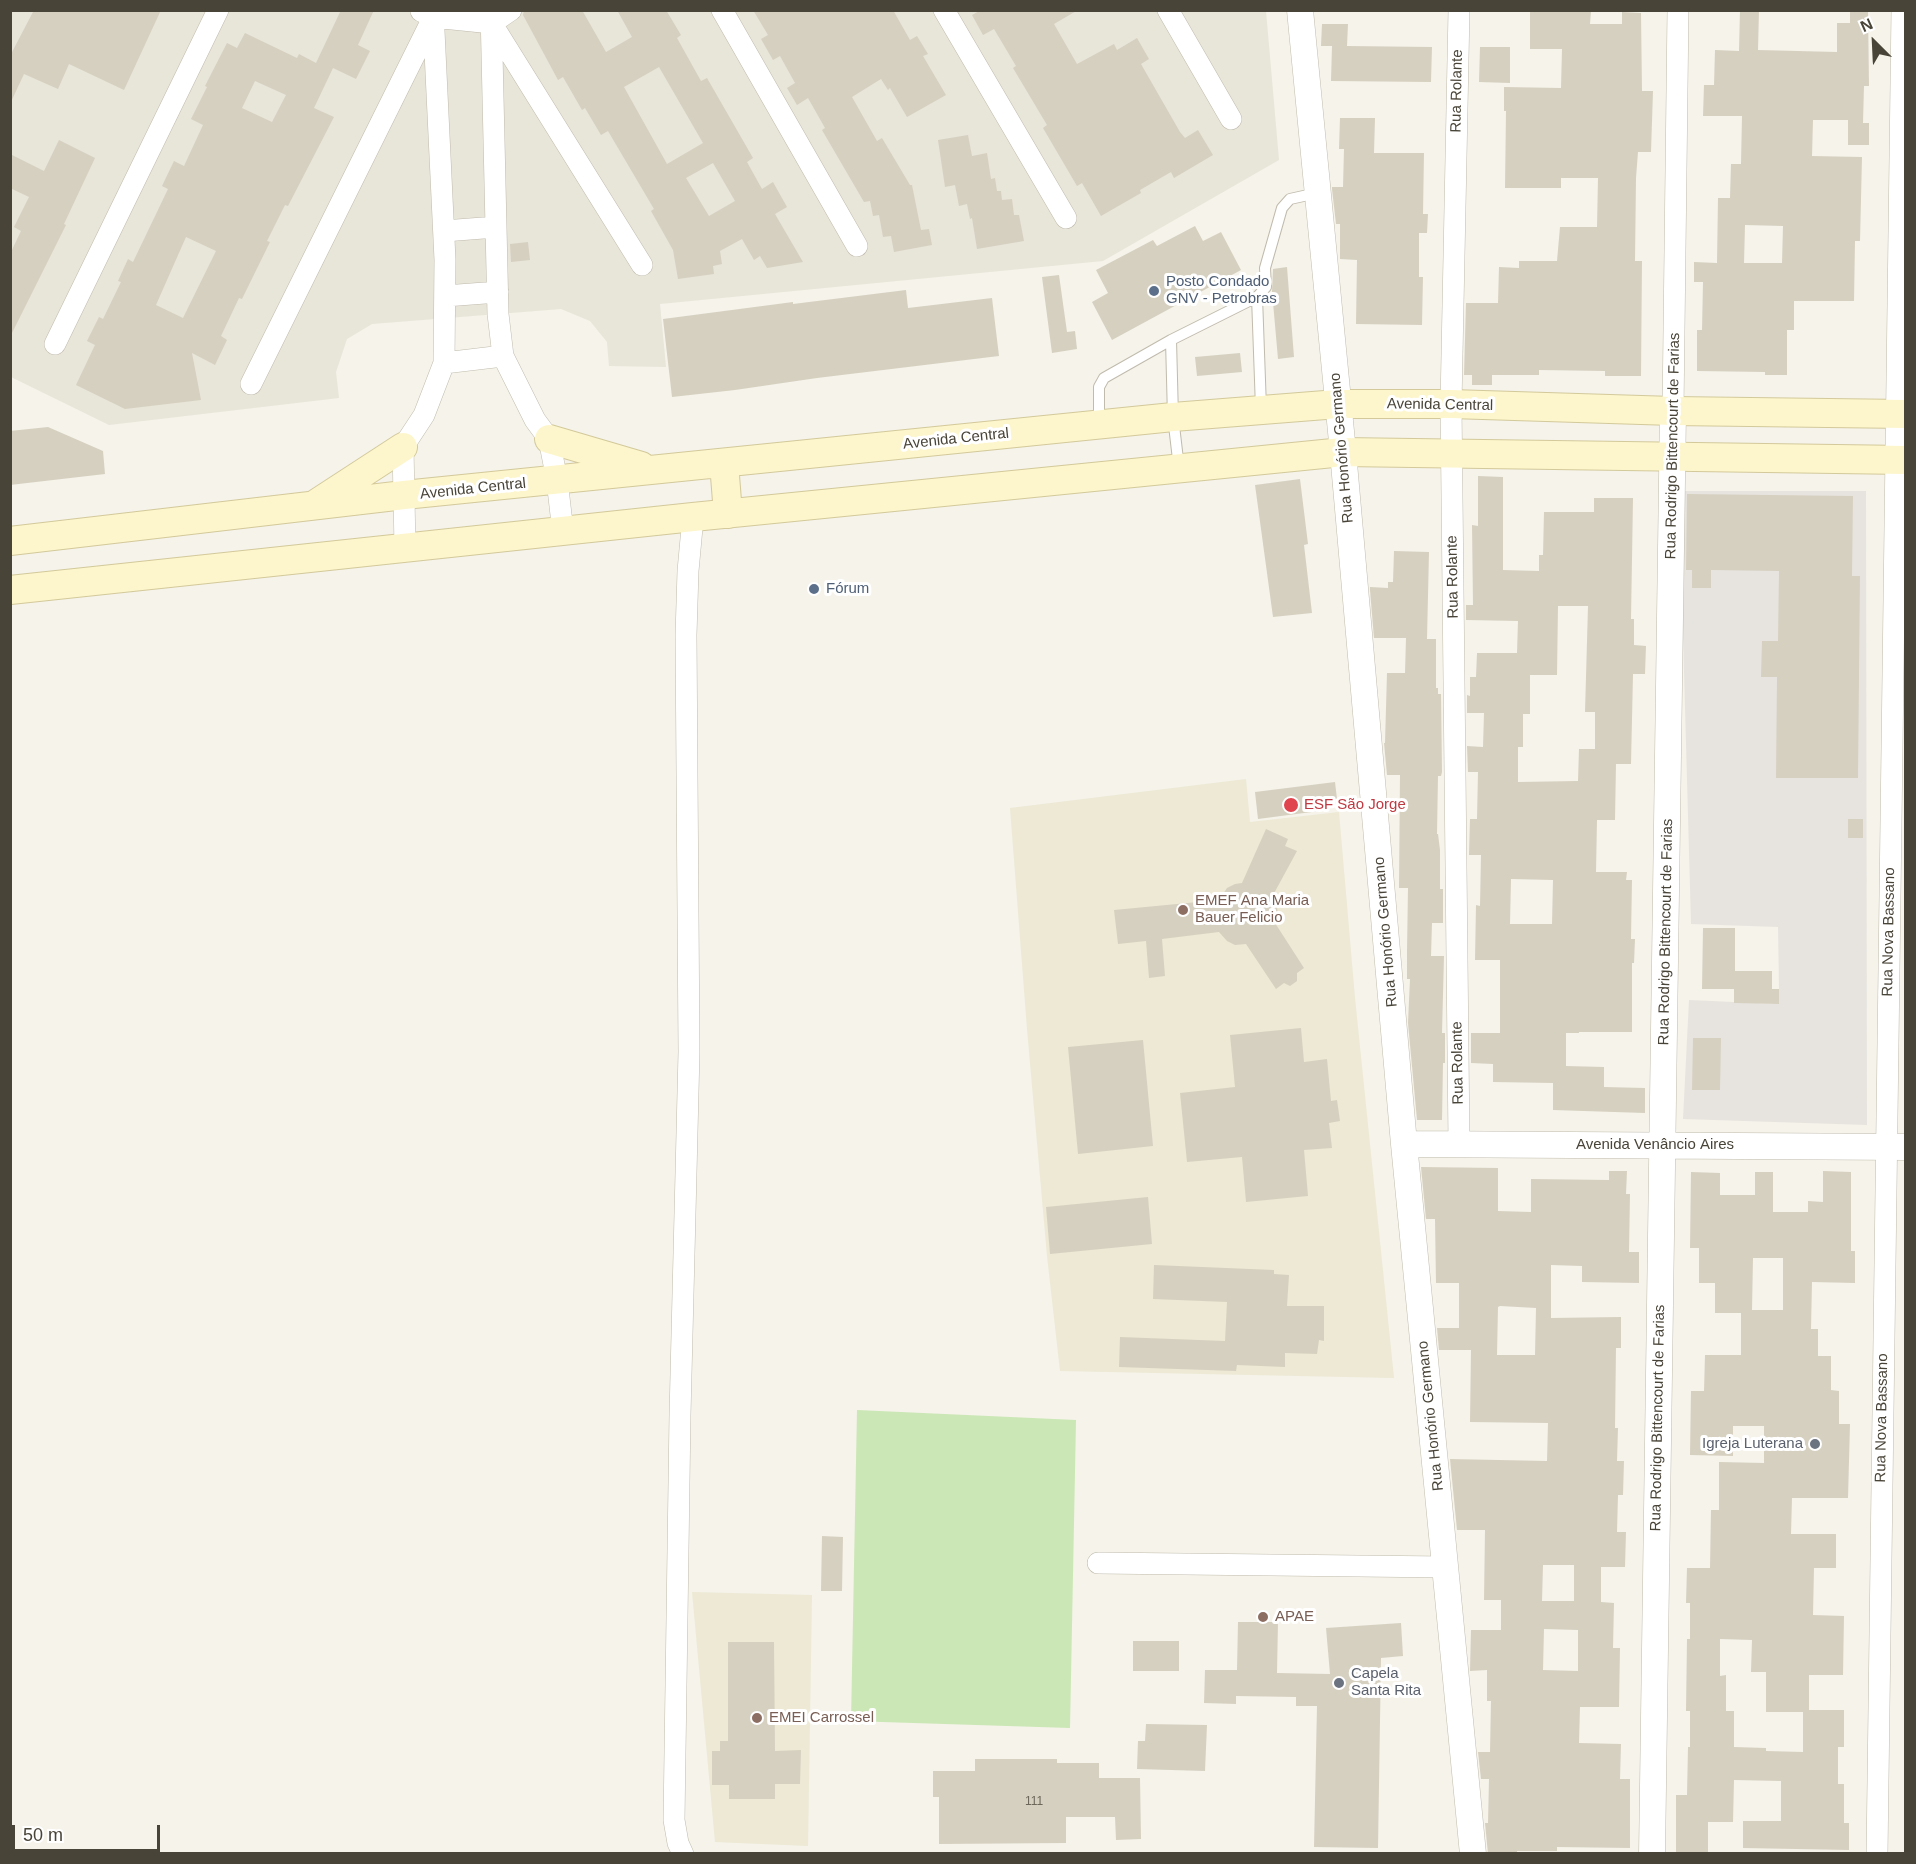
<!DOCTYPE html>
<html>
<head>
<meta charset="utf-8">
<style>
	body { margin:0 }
	#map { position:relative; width:1916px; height:1864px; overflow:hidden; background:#f5f3ea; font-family:Helvetica,sans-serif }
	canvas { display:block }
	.frame { position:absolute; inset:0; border:12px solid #494438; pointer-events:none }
	.north { position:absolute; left:1844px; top:12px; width:60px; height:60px; -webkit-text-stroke:4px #fff; paint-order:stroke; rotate:336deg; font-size:16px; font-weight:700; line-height:24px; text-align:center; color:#494438 }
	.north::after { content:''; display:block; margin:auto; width:21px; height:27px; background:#494438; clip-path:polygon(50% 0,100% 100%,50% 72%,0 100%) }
	.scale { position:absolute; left:12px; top:1825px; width:148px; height:27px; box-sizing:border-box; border:3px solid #494438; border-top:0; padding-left:8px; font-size:18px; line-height:21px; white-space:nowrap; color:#494438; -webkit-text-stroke:4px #fff; paint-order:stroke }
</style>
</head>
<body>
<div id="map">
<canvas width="1916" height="1864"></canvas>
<div class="frame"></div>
<div class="north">N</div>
<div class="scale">50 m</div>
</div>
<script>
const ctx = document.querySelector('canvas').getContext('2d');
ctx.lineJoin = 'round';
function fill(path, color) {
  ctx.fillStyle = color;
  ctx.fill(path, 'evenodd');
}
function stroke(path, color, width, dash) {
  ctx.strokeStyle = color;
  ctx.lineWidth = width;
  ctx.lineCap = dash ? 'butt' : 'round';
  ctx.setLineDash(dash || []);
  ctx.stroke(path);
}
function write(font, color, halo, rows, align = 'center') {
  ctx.font = font + ' Helvetica,sans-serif';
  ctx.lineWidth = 6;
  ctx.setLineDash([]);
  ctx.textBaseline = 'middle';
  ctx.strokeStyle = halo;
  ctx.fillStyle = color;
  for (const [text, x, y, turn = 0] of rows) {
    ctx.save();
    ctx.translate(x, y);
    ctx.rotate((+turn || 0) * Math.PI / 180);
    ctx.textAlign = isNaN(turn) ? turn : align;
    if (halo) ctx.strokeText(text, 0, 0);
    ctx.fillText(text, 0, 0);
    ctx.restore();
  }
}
fill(new Path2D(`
	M10 11H1266L1279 160 1103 261 660 304 666 367 609 366 607 342 590 321 561 309 372 324 347 339 336 372 339 398 109 425 11 377Z`), '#e8e5d9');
fill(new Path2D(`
	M1679 491H1866L1867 1125 1683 1119 1689 1000 1778 1004 1779 989 1778 927 1691 924Z`), '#e7e4df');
fill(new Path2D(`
	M1246 779 1250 822 1339 812 1355 998 1394 1378 1060 1371 1047 1256 1027 1029 1010 808Z
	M692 1592 812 1595 808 1846 715 1842Z`), '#ede9d5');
fill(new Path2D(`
	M857 1410 1076 1420 1070 1728 851 1721Z`), '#cbe7b5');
fill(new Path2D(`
	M34 10H161L124 90 69 64 58 89 24 74 10 104V56Z
	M341 10H374L358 45 370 51 356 79 333 68 314 108 334 117 288 206 285 205 267 241 270 242 242 299 239 298 221 336 227 340 215 365 192 353 201 400 125 409 76 385 95 345 87 341 99 317 103 319 121 282 118 281 128 259 133 262 157 212 168 189 162 186 174 161 184 166 203 125 191 119 207 87 205 86 227 43 237 48 245 33 297 58 299 54 316 63ZM255 81 286 95 272 122 242 108ZM186 237 216 251 183 318 156 305Z
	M524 10H582L606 52 632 37 617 10H666L681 35 677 38 701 81 707 78 753 158 747 162 762 189 773 182 787 207 775 214 803 262 767 268 760 256 754 260 742 239 720 251 722 264 713 266 714 274 678 279 673 250 651 211 654 209 608 131 601 135 585 108 582 110 563 77 558 80 523 15ZM659 67 703 143 667 164 624 87ZM713 163 735 201 709 216 686 178Z
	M753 10H893L910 40 917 36 928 54 923 56 946 95 907 117 890 88 888 90 881 79 852 97 877 141 882 138 910 185H912L921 230 929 229 932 245 894 252 891 236 883 237 879 215 873 216 870 201 864 202 822 130 825 128 808 98 797 105 787 88 795 83 780 56 773 60 761 39 768 35Z
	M981 10H1078L1054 24 1077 64 1114 44 1117 50 1137 38 1149 59 1141 64 1180 132 1185 138 1198 130 1213 155 1174 178 1171 172 1140 190 1141 193 1101 216 1082 183 1077 186 1043 128 1047 125 1013 68 1016 66 994 29 983 35 972 15Z
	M1530 10 1591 11 1590 24H1622V12L1641 13 1642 91H1653L1651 152H1638L1636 178 1635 261H1642L1641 376H1605V371L1539 370V375H1492V385H1472V375H1464L1466 303H1498L1499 267 1519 268V261H1557L1560 227H1597L1598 178H1561V188H1505L1506 111H1504V87L1561 88 1562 49H1530Z
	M1740 10H1759L1758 50 1837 52V23H1850V10H1868L1869 86H1864L1863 123H1869V145H1848V120H1813L1812 156 1862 157 1860 241H1855L1854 301H1794V330H1787V375H1765V372L1697 371V330H1702L1703 282H1694V262L1717 263 1718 198H1730L1731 164H1741L1742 116H1703L1704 85H1714L1715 50 1739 51ZM1745 225 1783 226 1782 263H1744Z
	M1322 24H1348L1347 46 1432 47 1431 82 1331 81 1332 46H1321Z
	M1480 47H1510V83L1479 82Z
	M1340 118H1375L1374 153H1424L1423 214H1428L1427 233H1419V277H1423L1422 325 1356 324 1357 260 1340 259V224H1336L1332 189V187H1343L1344 149H1339Z
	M968 135 972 156 987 153 991 179 995 178 997 191H1001L1002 200 1012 199 1014 215H1019L1024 241 977 249 972 218 970 219 967 204 959 206 955 185 945 187 938 140Z
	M59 140 95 158 64 224 66 225 10 337V254L21 231 14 227 29 197 10 188V154L44 171Z
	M1195 226 1203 241 1221 232 1241 270 1112 340 1092 302 1108 293 1096 270 1153 240 1157 246Z
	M528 242 530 260 511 262 510 244Z
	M1287 267 1294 357 1278 359 1272 291 1273 269Z
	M1059 275 1067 332 1075 331 1077 349 1052 353 1042 277Z
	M906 290 908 308 992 298 999 356 817 378 735 390 672 397 663 319 793 302V304Z
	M1240 353 1242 372 1197 376 1195 357Z
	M48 427 103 451 105 474 10 485V431Z
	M1478 476 1503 477V570L1539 571V555H1543L1544 512H1594V498H1633L1631 619H1634V645L1646 646 1645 674H1633L1631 764H1616L1615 820H1597L1596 872H1627L1626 880H1632L1631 939H1635L1634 963H1632V1032H1579V1033H1566V1066L1604 1067V1087L1645 1088V1113L1553 1110V1083L1493 1082V1064L1471 1063V1033H1500V960H1475L1476 905 1480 906 1481 855H1469L1470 819H1477L1478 772H1468L1467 746 1483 747 1484 713H1467V695L1470 696V677H1476L1477 653H1517L1518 621 1466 620V605H1473L1472 525 1478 526ZM1558 606H1588L1585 712H1595V749H1579L1578 781 1518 782V747H1523V714H1530V675H1557ZM1511 879 1553 880 1552 924H1510Z
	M1300 479 1308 544 1304 545 1312 613 1273 617 1255 485Z
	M1687 494 1853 496 1852 576H1860L1858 778H1776L1777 677H1761L1762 641H1778L1779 571 1711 570V588H1692V570H1686Z
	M1394 551 1429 552 1427 639H1436V688H1438V694H1441L1442 772 1441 776H1438L1437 834H1438L1440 850V889H1443V923H1432L1431 956H1444L1442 1033H1445V1063H1443L1442 1120H1417L1408 1023 1410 979H1407V952L1408 888H1399L1400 775H1387L1384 743H1385L1387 673H1405L1406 638H1374L1370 590V587L1388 588V582H1393Z
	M1335 782 1337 799 1326 800 1327 810 1258 819 1255 792Z
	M1848 819H1863V838H1848Z
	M1266 829 1288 839 1285 846 1297 851 1272 897 1277 907 1278 916 1275 923 1304 968 1297 973V981L1290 986 1284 983 1276 989 1246 944 1235 945 1227 941 1219 932 1162 939 1165 976 1149 978 1146 941 1118 944 1114 910 1219 900 1227 888 1235 884 1242 883Z
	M1703 928H1735V971H1772V989H1779V1004L1734 1003V989H1702Z
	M1301 1028 1304 1062 1327 1059 1331 1101 1337 1100 1340 1121 1329 1123 1332 1148 1304 1150 1308 1196 1246 1202 1242 1157 1187 1162 1180 1093 1235 1087 1230 1035Z
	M1693 1038H1721L1720 1090H1692Z
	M1143 1040 1153 1146 1078 1154 1068 1047Z
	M1421 1167 1498 1168V1211L1531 1212V1179L1609 1180V1171H1627L1626 1194H1630L1629 1252H1639V1283L1582 1282V1266L1551 1265V1318L1621 1317V1348H1616L1615 1428H1618L1617 1461H1624L1623 1495H1618L1617 1532H1626L1625 1567H1601V1602L1614 1603 1613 1648H1620L1619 1707H1580L1579 1743 1621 1744 1620 1779H1630V1848L1557 1847V1851H1517V1854H1488L1485 1823H1488L1489 1779H1481L1478 1752H1490L1491 1701H1487V1670L1470 1671 1471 1630H1501V1600H1484L1485 1530H1457L1450 1459 1547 1461 1548 1423 1470 1422 1471 1350H1439L1437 1328H1459V1283H1436L1435 1219H1426ZM1500 1306 1536 1308 1535 1355H1497L1498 1307ZM1543 1565H1574V1601H1542ZM1544 1629 1578 1630V1671L1543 1670Z
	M1823 1171 1851 1172V1251H1855V1283L1812 1282 1811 1329H1818V1356H1831V1390L1839 1391V1424H1850L1848 1498H1792L1791 1534H1836V1568H1814L1813 1615 1844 1616 1843 1675H1809V1710H1844V1747H1838V1784H1844V1823H1849V1850L1743 1848V1821H1781V1781L1734 1780 1733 1822H1708V1854H1676V1795H1687L1688 1747H1690V1711H1686L1687 1639H1690V1603H1686L1687 1568H1710L1711 1510H1719V1462L1764 1463V1426H1733V1456L1690 1455 1691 1391H1704L1705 1355H1741V1313H1715V1283H1699V1248H1690L1691 1172 1720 1173V1195H1755V1172H1773V1212H1808V1201L1823 1202ZM1753 1258H1783V1310H1752ZM1720 1639 1752 1640 1751 1672H1766V1712H1803V1752L1766 1751V1748L1734 1747V1711H1726V1675L1720 1676Z
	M1148 1197 1152 1244 1050 1254 1046 1207Z
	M1154 1265 1274 1270V1274L1289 1275 1287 1306H1324V1341L1319 1340 1317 1354 1285 1353V1367L1237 1365 1236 1371 1119 1367 1120 1337 1225 1341 1227 1302 1153 1299Z
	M822 1536 843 1537 842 1591H821Z
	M1238 1622H1278L1277 1673 1330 1674 1326 1628 1401 1623 1403 1656 1381 1658 1378 1848 1314 1847 1317 1706H1296V1697L1236 1696V1704L1204 1703 1205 1670H1237Z
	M1133 1641H1179V1671H1133Z
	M728 1642H774L775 1751 801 1750 800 1784H775V1799H729V1785H712V1751H720V1741H728Z
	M1146 1724 1207 1725 1205 1771 1137 1769 1138 1741H1145Z
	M975 1759H1057V1763H1099V1778H1140L1141 1839 1116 1840 1115 1817H1066V1843L939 1844V1797H933V1771H975Z`), '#d6d0c0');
const service = new Path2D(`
	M1257 297 1261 408
	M1171 340 1173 417 1179 468
	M1099 425V387L1104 378 1171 340 1257 297 1266 287 1265 268 1282 208 1290 199 1317 193`);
const minor = new Path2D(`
	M491 10 498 314 503 356 535 420 549 439 557 480 563 532
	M722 10 857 246
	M944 10 1066 218
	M1168 10 1231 119
	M1459 10 1451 404 1459 1143
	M421 11 433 17 492 23 511 10
	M492 24 642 265
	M444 231 496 227
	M445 296 498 292
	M55 344 218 10
	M444 363 503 356
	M251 384 432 20
	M1673 411 1678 10
	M405 548 403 447 424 415 444 363 445 260 433 10
	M1098 1563 1445 1567
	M683 1854 678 1843 674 1820 680 1415 689 1052 686 635 688 571 693 517
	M1877 1854 1902 10`);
const tertiary = new Path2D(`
	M1300 10 1343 452 1404 1144 1473 1854
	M1404 1144 1906 1147
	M1652 1854 1673 411`);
const secondary = new Path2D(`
	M549 439 641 466
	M724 463 728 514
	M317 503 403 447
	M10 541 404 495 1173 417 1338 404H1451L1673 411 1906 414
	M10 590 693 517 1343 452 1906 460`);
stroke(service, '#c0bbad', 12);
stroke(minor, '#c0bbad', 22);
stroke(tertiary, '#c0bbad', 27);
stroke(secondary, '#d3c99b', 30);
stroke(service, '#fff', 10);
stroke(minor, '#fff', 21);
stroke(tertiary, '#fff', 26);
stroke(secondary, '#fdf6cc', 28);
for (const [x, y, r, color] of [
	[1154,291,6,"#5c6f8a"],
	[814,589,6,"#5c6f8a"],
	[1291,805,8,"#e0444e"],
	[1183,910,6,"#8d6e63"],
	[1815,1444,6,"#6b7280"],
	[1263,1617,6,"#8d6e63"],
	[1339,1683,6,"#6b7280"],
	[757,1718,6,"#8d6e63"]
]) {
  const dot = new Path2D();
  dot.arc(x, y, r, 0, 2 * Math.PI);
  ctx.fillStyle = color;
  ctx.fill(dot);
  stroke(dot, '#fff', 2);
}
write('12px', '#6c675a', null, [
	["111",1034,1802]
]);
write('15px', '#494438', '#fff', [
	["Rua Rolante",1457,91,-89],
	["Avenida Central",1440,405,1],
	["Avenida Central",956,439,-6],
	["Rua Rodrigo Bittencourt de Farias",1673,446,-89],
	["Rua Honório Germano",1342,448,-95],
	["Avenida Central",473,489,-6],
	["Rua Rolante",1453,577,-91],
	["Rua Honório Germano",1386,932,-95],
	["Rua Rodrigo Bittencourt de Farias",1666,932,-89],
	["Rua Nova Bassano",1889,932,-89],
	["Rua Rolante",1458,1063,-91],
	["Avenida Venâncio Aires",1655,1145],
	["Rua Honório Germano",1431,1416,-96],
	["Rua Rodrigo Bittencourt de Farias",1658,1418,-89],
	["Rua Nova Bassano",1882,1418,-89]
]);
write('15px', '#4e5e75', '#fff', [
	["Posto Condado",1166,282],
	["GNV - Petrobras",1166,299],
	["Fórum",826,589]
], 'left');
write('15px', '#be3a42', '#fff', [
	["ESF São Jorge",1304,805]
], 'left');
write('15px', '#785e54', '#fff', [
	["EMEF Ana Maria",1195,901],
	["Bauer Felicio",1195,918],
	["APAE",1275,1617],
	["EMEI Carrossel",769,1718]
], 'left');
write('15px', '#5b616d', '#fff', [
	["Igreja Luterana",1803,1444],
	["Capela",1351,1674,"left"],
	["Santa Rita",1351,1691,"left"]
], 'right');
</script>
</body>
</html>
